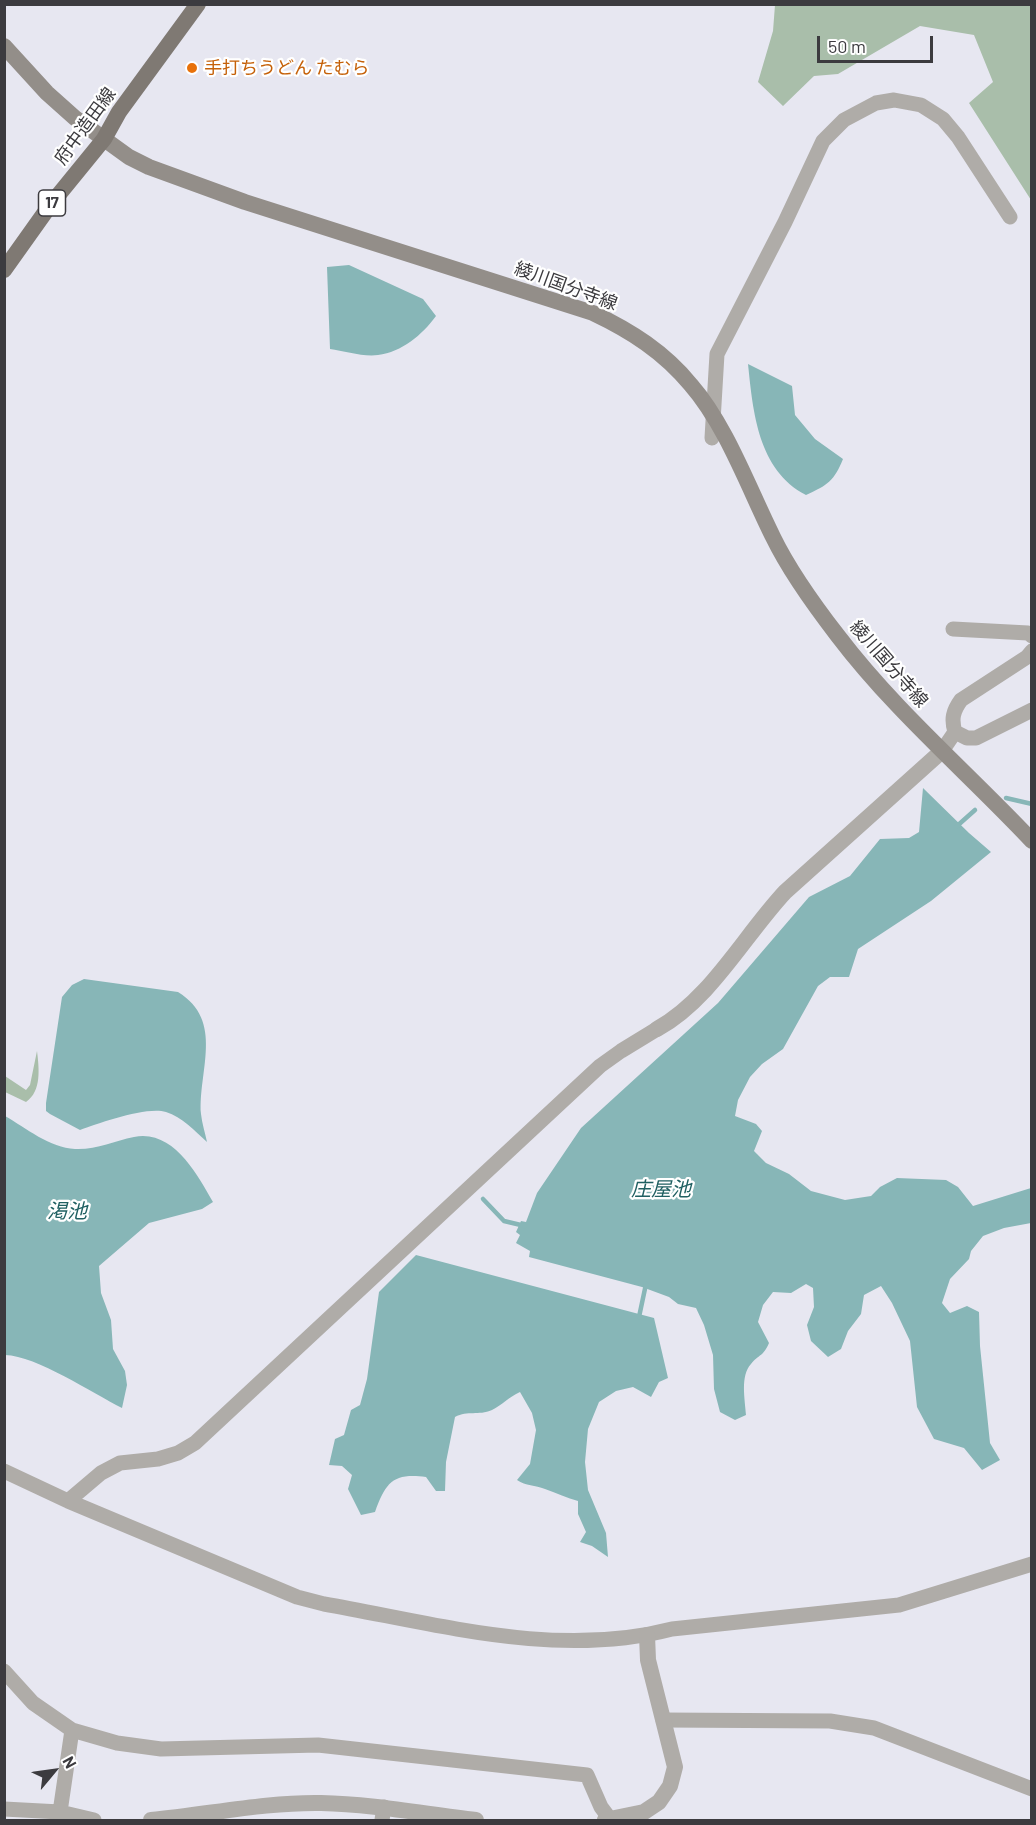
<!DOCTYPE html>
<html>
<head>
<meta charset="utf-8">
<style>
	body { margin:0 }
	#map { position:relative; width:1036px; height:1825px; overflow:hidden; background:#e7e7f1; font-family:Barlow,sans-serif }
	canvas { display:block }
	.frame { position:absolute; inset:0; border:6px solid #3c3b3f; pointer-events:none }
	.north { position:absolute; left:24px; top:1741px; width:60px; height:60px; -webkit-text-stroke:4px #fff; paint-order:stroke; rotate:61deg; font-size:16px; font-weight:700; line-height:24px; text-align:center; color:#3c3b3f }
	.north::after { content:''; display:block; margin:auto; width:21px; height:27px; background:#3c3b3f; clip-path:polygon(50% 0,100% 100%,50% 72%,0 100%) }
	.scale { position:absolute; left:817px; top:36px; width:116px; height:27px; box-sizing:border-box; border:3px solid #3c3b3f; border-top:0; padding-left:8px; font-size:18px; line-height:21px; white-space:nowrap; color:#3c3b3f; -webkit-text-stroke:4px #fff; paint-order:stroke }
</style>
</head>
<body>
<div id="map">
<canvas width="1036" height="1825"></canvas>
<div class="frame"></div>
<div class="north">N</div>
<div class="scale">50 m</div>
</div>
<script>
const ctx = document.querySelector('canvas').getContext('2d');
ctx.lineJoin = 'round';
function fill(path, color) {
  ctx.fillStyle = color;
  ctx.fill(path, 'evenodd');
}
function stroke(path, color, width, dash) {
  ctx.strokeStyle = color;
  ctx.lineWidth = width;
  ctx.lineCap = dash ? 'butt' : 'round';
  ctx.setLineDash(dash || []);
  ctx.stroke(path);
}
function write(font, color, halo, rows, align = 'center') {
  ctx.font = font + ' Barlow,"Noto Sans JP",sans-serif';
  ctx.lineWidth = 4.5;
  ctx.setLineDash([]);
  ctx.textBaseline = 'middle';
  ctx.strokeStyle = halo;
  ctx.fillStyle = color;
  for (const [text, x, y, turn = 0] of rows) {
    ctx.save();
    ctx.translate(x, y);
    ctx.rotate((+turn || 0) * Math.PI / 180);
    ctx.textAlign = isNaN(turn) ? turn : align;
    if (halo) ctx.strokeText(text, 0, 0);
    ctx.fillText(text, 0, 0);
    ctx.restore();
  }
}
fill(new Path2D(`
	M775 5H1031V200L969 103 993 82 974 35 920 26 838 74 814 76 783 106 758 82 773 31Z
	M37 1051C39 1068 42 1091 26 1102L5 1092V1076L26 1090 30 1085Z`), '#a9beaa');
fill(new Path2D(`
	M349 265 423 299 436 316C422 335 402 352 378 355 363 357 344 351 330 349L327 267Z
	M748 364 792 386 795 415 815 439 843 459C834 481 828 485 806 495 758 470 753 412 748 364Z
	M923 788 969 833 991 852 931 901 858 949 849 977H830L818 986 783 1049 762 1064 750 1077 738 1100 735 1116 756 1124 762 1131 754 1151 766 1163 789 1174 811 1191 845 1200 871 1196 880 1187 897 1178 946 1180 958 1187 973 1206 1031 1188V1223L1004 1228 983 1236 971 1251 969 1259 950 1279 942 1303 950 1313 967 1306 979 1312 980 1346 990 1443 1000 1460 982 1470 964 1448 934 1439 917 1407 910 1341 892 1303 881 1286 864 1295 861 1314 848 1331 841 1349 828 1357 811 1341 807 1325 814 1307 813 1288 806 1284 791 1293 773 1292 763 1305 758 1322 769 1343C763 1357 759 1354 751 1364 740 1376 745 1399 746 1415L735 1420 720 1412 714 1389 713 1355 704 1325 696 1308 678 1304 669 1297 642 1287 529 1257 530 1251 516 1243 520 1235 516 1232 521 1221 526 1222 537 1193 581 1128 718 1003 809 897 850 876 880 839 909 838 919 832Z
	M84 979 178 992C225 1021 198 1071 201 1114 202 1123 205 1133 207 1142 195 1131 182 1117 166 1112 147 1106 99 1123 80 1130L50 1114 46 1111V1103L62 997 72 985Z
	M5 1116C26 1128 50 1148 75 1149 96 1150 114 1141 134 1137 173 1129 197 1174 213 1202L202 1209 149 1223 99 1266 101 1293 111 1320 113 1349 125 1371 127 1385 122 1408C92 1393 37 1356 5 1355Z
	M416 1255 654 1318 668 1378 659 1382 651 1397 633 1387 616 1391 599 1402 588 1429 585 1462 588 1490 606 1533 608 1557 592 1546 580 1542 586 1532 578 1514V1501C567 1498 557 1493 545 1489 535 1485 526 1486 517 1480L530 1464 536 1430 532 1413 520 1392C509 1397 502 1405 492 1410 478 1416 468 1410 455 1417L446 1462 445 1491H436L426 1477C393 1473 386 1482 375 1512L361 1515 348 1489 352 1475 342 1466 329 1465 335 1439 344 1435 351 1410 360 1405 367 1379 379 1292Z`), '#87b6b7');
stroke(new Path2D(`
	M1006 798 1032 804
	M957 826 975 810
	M483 1199 504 1221 525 1226
	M639 1317 646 1284`), '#87b6b7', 4.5);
stroke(new Path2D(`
	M712 438 717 354 785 222 823 141 844 120 876 103 894 100 921 105 943 119 958 137 1010 217
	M953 629 1028 633 1032 636
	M955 732 967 738H976L1032 710
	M942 751 955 732C951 719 953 711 961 700L1027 657 1032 651
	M4 1471 68 1501 297 1597 324 1604C438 1624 557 1659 672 1629L899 1605 1032 1564
	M68 1501 101 1473 120 1463 158 1459 178 1453 195 1443 600 1066 621 1051 657 1029
	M4 1671 33 1703 72 1730 117 1743 161 1749 318 1745 587 1775 601 1807 610 1819
	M663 1720 830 1721 874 1728 1032 1789
	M4 1809 60 1812 94 1820
	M60 1812 72 1730
	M382 1820 384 1807`), '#afaca8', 15);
stroke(new Path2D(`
	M657 1029C710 1000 744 936 785 892L942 751
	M151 1820C207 1815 264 1802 321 1803 373 1804 424 1814 476 1820
	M605 1820 644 1812 659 1802 670 1786 675 1767 648 1660 647 1635`), '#afaca8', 16);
stroke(new Path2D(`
	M4 46 47 93 75 118 129 157 149 167 245 202 593 313C631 331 664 352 691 385 726 425 749 489 773 537 790 572 814 605 838 636 895 711 967 772 1032 841`), '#938e89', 16);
stroke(new Path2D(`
	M4 270 51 204 104 139 119 112 198 4`), '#7f7973', 16);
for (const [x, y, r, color] of [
	[192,68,6,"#e8710a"]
]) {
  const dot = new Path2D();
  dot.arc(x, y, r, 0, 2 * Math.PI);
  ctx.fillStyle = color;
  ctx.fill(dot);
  stroke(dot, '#fff', 2);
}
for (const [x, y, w] of [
	[52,203,27]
]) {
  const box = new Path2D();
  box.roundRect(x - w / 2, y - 13, w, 26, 4.5);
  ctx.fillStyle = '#fff';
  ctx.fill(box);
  stroke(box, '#3c3b3f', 1.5);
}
write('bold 16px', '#3c3b3f', null, [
	["17",52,203]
]);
write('18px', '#c56008', '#fff', [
	["手打ちうどん たむら",204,68]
], 'left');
write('18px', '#3c3b3f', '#fff', [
	["府中造田線",85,126,-54],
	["綾川国分寺線",566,286,20],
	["綾川国分寺線",889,664,49]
]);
write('italic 20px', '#206062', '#fff', [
	["庄屋池",661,1189],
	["渇池",67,1211]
]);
</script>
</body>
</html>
